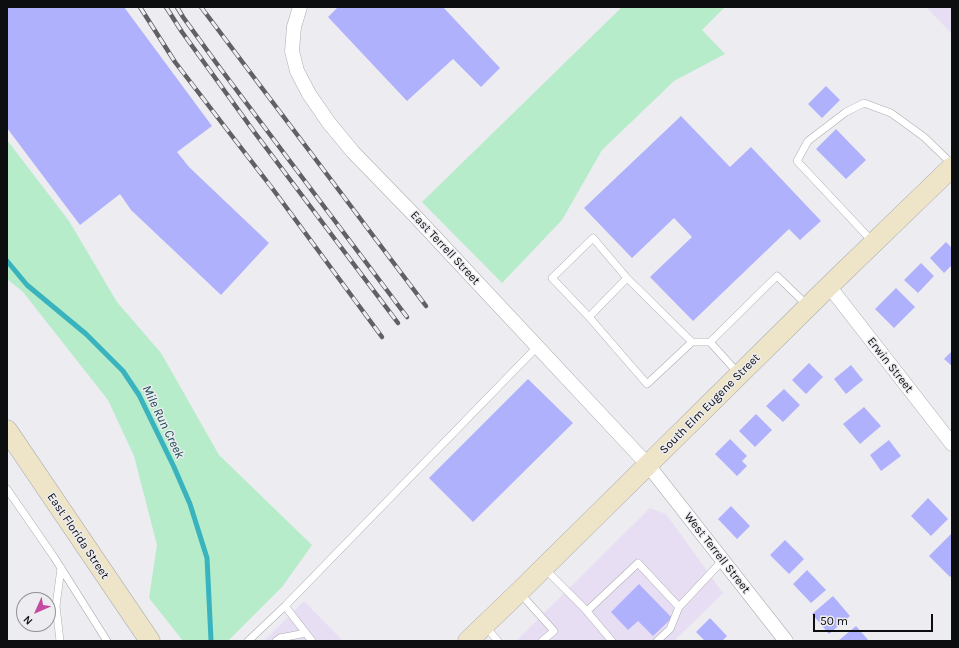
<!DOCTYPE html>
<html>
<head>
<meta charset="utf-8">
<style>
	body { margin:0 }
	#map { position:relative; width:959px; height:648px; overflow:hidden; background:#ececf1; font-family:Karla,sans-serif }
	canvas { display:block }
	.frame { position:absolute; inset:0; border:8px solid #0d0e0f; pointer-events:none }
	.north { position:absolute; left:16px; top:592px; width:40px; height:40px; box-sizing:border-box; background:#ececf1; border:1px solid #939397; border-radius:50%; rotate:225deg; font-size:11px; font-weight:700; line-height:16px; text-align:center; color:#0d0e0f }
	.north::after { content:''; display:block; margin:auto; width:14px; height:18px; background:#c44b9f; clip-path:polygon(50% 0,100% 100%,50% 72%,0 100%) }
	.scale { position:absolute; left:813px; top:614px; width:120px; height:18px; box-sizing:border-box; border:2px solid #0d0e0f; border-top:0; padding-left:5px; font-size:12px; line-height:14px; white-space:nowrap; color:#0d0e0f; -webkit-text-stroke:3px #ececf1; paint-order:stroke }
</style>
</head>
<body>
<div id="map">
<canvas width="959" height="648"></canvas>
<div class="frame"></div>
<div class="north">N</div>
<div class="scale">50 m</div>
</div>
<script>
const ctx = document.querySelector('canvas').getContext('2d');
ctx.lineJoin = 'round';
function fill(path, color) {
  ctx.fillStyle = color;
  ctx.fill(path, 'evenodd');
}
function stroke(path, color, width, dash) {
  ctx.strokeStyle = color;
  ctx.lineWidth = width;
  ctx.lineCap = dash ? 'butt' : 'round';
  ctx.setLineDash(dash || []);
  ctx.stroke(path);
}
function write(font, color, halo, rows, align = 'center') {
  ctx.font = font + ' Karla,sans-serif';
  ctx.lineWidth = 3;
  ctx.setLineDash([]);
  ctx.textBaseline = 'middle';
  ctx.strokeStyle = halo;
  ctx.fillStyle = color;
  for (const [text, x, y, turn = 0] of rows) {
    ctx.save();
    ctx.translate(x, y);
    ctx.rotate((+turn || 0) * Math.PI / 180);
    ctx.textAlign = isNaN(turn) ? turn : align;
    if (halo) ctx.strokeText(text, 0, 0);
    ctx.fillText(text, 0, 0);
    ctx.restore();
  }
}
fill(new Path2D(`
	M926 7H952V34Z
	M650 508 666 514 723 593 674 641H516Z
	M304 601 343 641H264Z`), '#e8def3');
fill(new Path2D(`
	M622 7H725L702 30 725 54 674 81 602 150 562 220 502 283 422 202Z
	M7 140 69 221 117 302 161 353 219 455 312 545 282 587 228 641H183L149 598 157 545 134 456 108 400 23 292 7 279Z`), '#b7ecca');
stroke(new Path2D(`
	M7 261 27 285 86 334 123 371 139 395 174 467 190 504 207 558 211 640`), '#39b3bd', 5);
fill(new Path2D(`
	M7 7H124L212 126 177 152 189 167 269 243 221 295 131 210 120 194 80 225 7 128Z
	M338 7H443L500 68 481 87 453 59 407 101 328 17Z
	M826 86 840 100 822 118 808 104Z
	M681 116 730 167 751 147 821 221 800 240 789 229 693 321 650 277 692 237 674 218 632 258 584 208Z
	M836 129 866 160 846 179 816 149Z
	M946 242 952 248V265L944 273 930 258Z
	M921 263 934 276 918 293 904 280Z
	M896 288 915 307 894 328 875 309Z
	M952 351V366L944 359Z
	M809 363 823 377 806 394 792 380Z
	M851 365 863 380 846 394 834 379Z
	M528 379 573 423 473 522 429 478Z
	M784 389 800 405 783 422 766 406Z
	M864 407 881 426 860 444 843 424Z
	M756 414 772 430 755 447 739 431Z
	M730 439 747 456 742 461 747 466 737 476 715 454Z
	M889 440 901 456 881 471 870 455Z
	M928 498 948 519 931 536 911 516Z
	M731 506 750 526 737 539 718 519Z
	M952 533V575L950 577 929 556Z
	M785 540 804 559 789 574 770 555Z
	M807 570 826 590 811 603 793 584Z
	M639 584 672 618 653 636 638 621 628 630 611 612Z
	M833 596 850 616 829 634 812 614Z
	M710 618 727 636 722 641H705L696 632Z
	M856 626 869 641H838Z`), '#b0b1fc');
const service = new Path2D(`
	M872 241 797 161 808 141 846 112 864 103 891 113 924 137 952 164
	M589 317 552 278 593 238 627 278
	M692 342 647 384 589 317 627 278 692 342H710L777 276 807 305
	M710 342 738 373
	M7 489 54 557 107 641
	M544 568 584 608 612 641
	M519 592 554 631 542 641
	M285 606 312 641
	M587 611 638 563 679 607
	M486 627 498 641
	M60 641 56 606 61 568
	M248 641 285 606 538 346
	M276 641 280 638 306 633
	M657 641 670 629 679 607 723 560`);
const minor = new Path2D(`
	M300 7 294 27 292 51 297 71 309 94 329 123 353 152 417 218 648 465 786 641
	M829 286 952 444`);
const secondary = new Path2D(`
	M7 430 150 641
	M468 641 519 592 829 286 952 167`);
stroke(service, '#acadb1', 8);
stroke(minor, '#acadb1', 15);
stroke(secondary, '#acadb1', 21);
stroke(service, '#fff', 7);
stroke(minor, '#fff', 14);
stroke(secondary, '#eee4c8', 20);
const rail = new Path2D(`
	M140 7 175 62 272 188 382 337
	M166 7 182 32 255 133 398 323
	M177 7 183 17 217 64 407 317
	M201 7 426 306`);
stroke(rail, '#616164', 4.5);
stroke(rail, '#ececf1', 3, [9]);
write('12px', '#0d0e0f', '#ececf1', [
	["East Terrell Street",445,248,47],
	["Erwin Street",890,365,52],
	["South Elm Eugene Street",710,404,-45],
	["East Florida Street",78,536,56],
	["West Terrell Street",717,553,52]
]);
write('italic 13px', '#1b4e52', '#ececf1', [
	["Mile Run Creek",163,422,64]
]);
</script>
</body>
</html>
